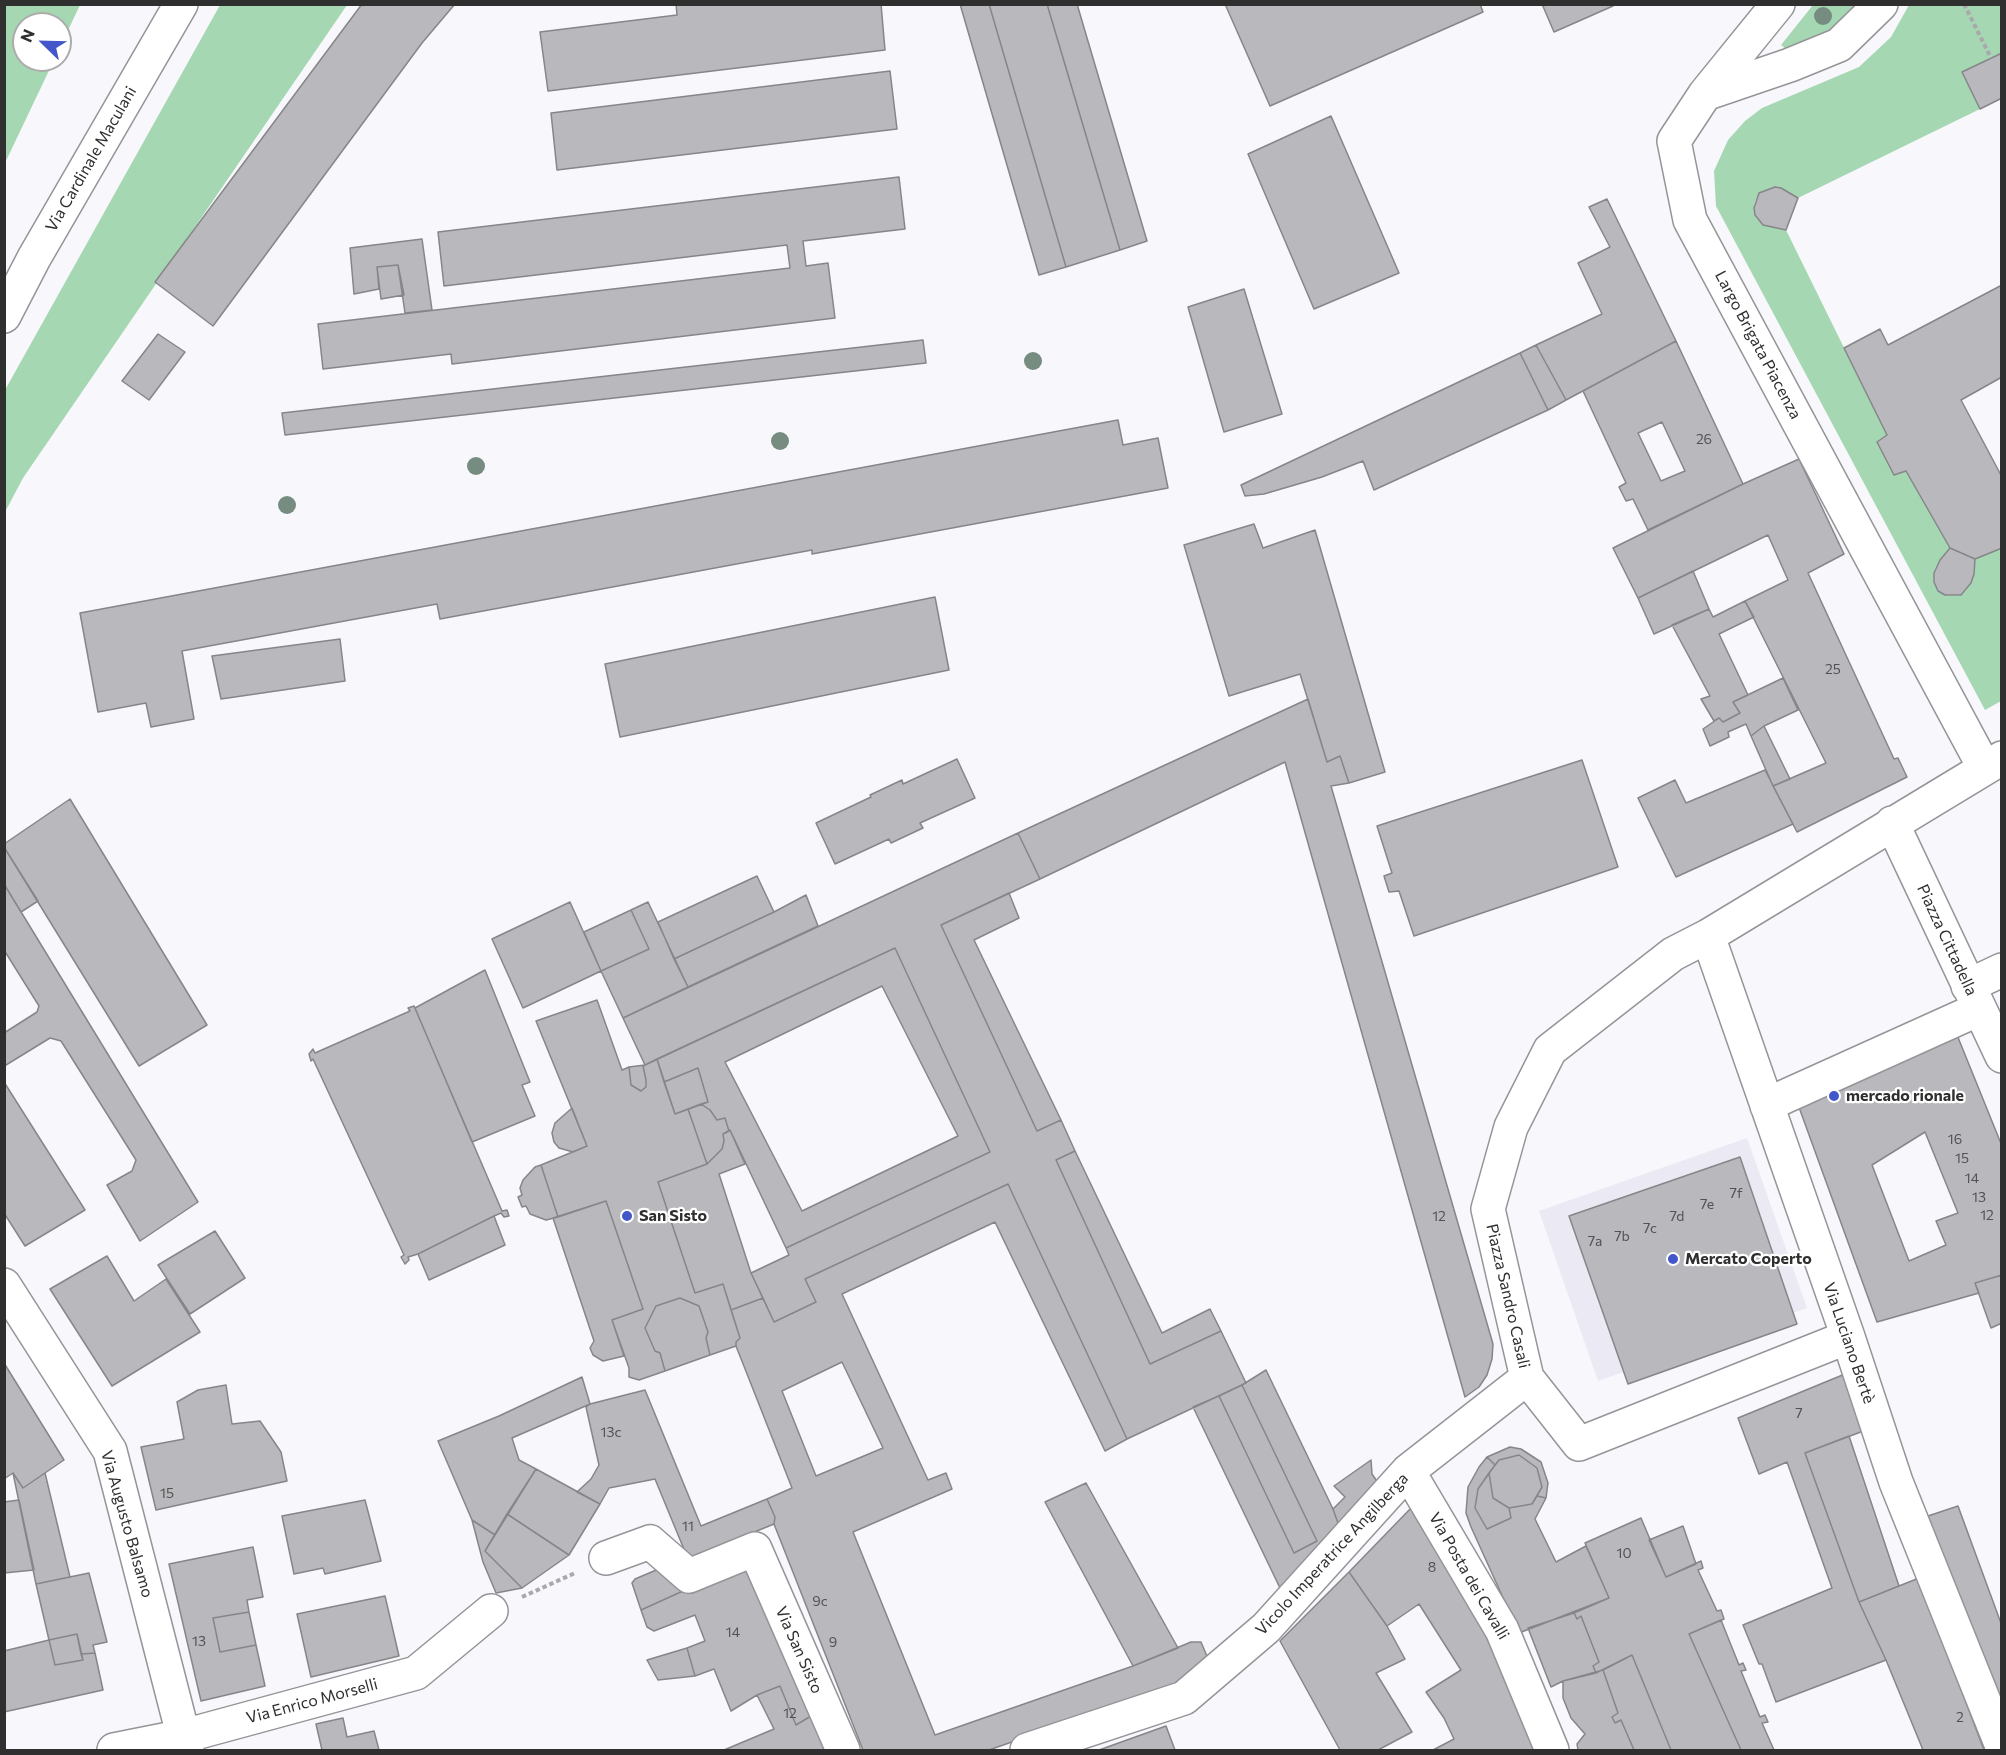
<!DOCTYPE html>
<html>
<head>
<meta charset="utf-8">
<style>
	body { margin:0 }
	#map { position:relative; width:2006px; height:1755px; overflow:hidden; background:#f8f7fb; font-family:Commissioner,sans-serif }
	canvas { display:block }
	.frame { position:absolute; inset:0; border:6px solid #2f2f30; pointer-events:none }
	.north { position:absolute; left:12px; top:12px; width:60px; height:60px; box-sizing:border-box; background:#fff; border:2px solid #acacac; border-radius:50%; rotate:293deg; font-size:16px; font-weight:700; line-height:24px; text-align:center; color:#2f2f30 }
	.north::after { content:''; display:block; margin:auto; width:21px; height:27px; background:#4356ca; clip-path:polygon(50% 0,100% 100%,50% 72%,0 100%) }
</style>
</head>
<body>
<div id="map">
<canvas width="2006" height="1755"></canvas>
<div class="frame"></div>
<div class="north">N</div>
</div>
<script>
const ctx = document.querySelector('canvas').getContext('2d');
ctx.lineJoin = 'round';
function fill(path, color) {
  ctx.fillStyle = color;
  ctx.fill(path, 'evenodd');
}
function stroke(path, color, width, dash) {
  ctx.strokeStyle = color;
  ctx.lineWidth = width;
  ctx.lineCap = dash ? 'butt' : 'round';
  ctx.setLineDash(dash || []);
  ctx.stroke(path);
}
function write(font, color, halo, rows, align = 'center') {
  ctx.font = font + ' Commissioner,sans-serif';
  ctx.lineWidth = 4.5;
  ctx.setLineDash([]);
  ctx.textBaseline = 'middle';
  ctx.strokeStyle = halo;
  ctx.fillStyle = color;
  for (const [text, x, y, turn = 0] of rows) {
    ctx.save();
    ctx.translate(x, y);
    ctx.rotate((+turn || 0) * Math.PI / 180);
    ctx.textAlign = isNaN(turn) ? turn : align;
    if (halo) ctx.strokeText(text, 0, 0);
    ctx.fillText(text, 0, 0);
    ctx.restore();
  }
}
fill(new Path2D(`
	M1747 1138 1807 1308 1598 1381 1539 1211Z`), '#eae9f4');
fill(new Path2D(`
	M5 4 80 5 60 47V24H24V60H54L5 163Z
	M220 5H347L23 478 5 512V390Z
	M1813 5H1858L1834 29 1800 46 1786 49 1781 45Z
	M1909 5H2001V53L1962 72 1980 109 1798 198 1759 193C1744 219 1765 227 1786 230L1887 435 1877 442 1894 475 1906 471 1950 548C1941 558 1929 571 1936 586 1938 590 1941 594 1946 595 1950 596 1956 595 1961 595 1973 585 1974 574 1975 559L2001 548V701L1985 710 1716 206 1714 171 1728 140 1745 121 1762 108 1859 67 1891 37Z`), '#a5d7b3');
const building = new Path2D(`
	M362 4H455L422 43 213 326 155 282Z
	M676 4H881L885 50 548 91 540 32 677 15Z
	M960 4H989L1066 267 1039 275Z
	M989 4H1047L1120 250 1066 267Z
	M1047 4H1077L1147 241 1120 250Z
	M1225 4H1480L1483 12 1270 106Z
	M1542 4H1612L1613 6 1554 32Z
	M2002 53V98L1980 109 1962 72Z
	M890 71 897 129 557 170 551 113Z
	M1331 116 1399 273 1314 309 1248 154Z
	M899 177 905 229 803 241 806 266 828 263 835 318 452 364 451 354 323 369 318 324 790 268 787 245 444 286 438 232Z
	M1775 187 1781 188 1798 198 1786 230 1763 225 1755 215 1754 208 1759 193Z
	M1607 199 1676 341 1566 400 1536 345 1602 314 1578 263 1610 247 1589 207Z
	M422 239 432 310 405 313 398 265 377 267 379 289 354 294 350 248Z
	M398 265 404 295 381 299 377 267Z
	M2002 285V377L1961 400 2002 477V548L1975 559 1950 548 1906 471 1894 475 1877 442 1887 435 1844 348 1880 329 1888 345Z
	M1244 289 1282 414 1224 432 1188 307Z
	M158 334 185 352 149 400 122 381Z
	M923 340 926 363 285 435 282 413Z
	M1676 341 1743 484 1648 530 1633 499 1626 501 1619 487 1626 483 1583 391ZM1662 422 1685 471 1661 481 1638 433Z
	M1536 345 1566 400 1548 410 1520 353Z
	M1520 353 1548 410 1374 490 1363 461 1322 477 1264 494 1245 496 1241 485Z
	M1118 420 1123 445 1158 438 1168 488 812 554V550L440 619 437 604 182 651 194 719 151 727 146 703 98 712 80 613Z
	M1799 459 1844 554 1808 573 1894 759 1898 758 1907 777 1797 832 1773 786 1826 763 1745 601 1788 580 1768 535 1638 598 1613 548 1743 484Z
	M1254 524 1263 548 1315 530 1385 772 1349 783 1340 756 1327 762 1300 674 1229 696 1184 545Z
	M1950 548 1975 559 1974 574 1971 583 1961 595H1945L1938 591 1934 582V573L1940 560Z
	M1693 571 1709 609 1654 634 1638 598Z
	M935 597 949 670 620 737 605 664Z
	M1745 601 1754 617 1719 634 1748 695 1733 702 1740 713 1723 722 1719 718 1714 721 1701 699 1710 696 1672 625 1709 609 1713 617Z
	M340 639 345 681 221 699 212 656Z
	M1783 678 1798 710 1764 726 1751 736 1746 724 1728 732 1729 737 1710 746 1703 729 1719 718 1723 722 1740 713 1733 702Z
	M1308 699 1327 762 1340 756 1349 783 1331 786 1493 1344 1492 1359 1487 1375 1479 1387 1465 1397 1285 762 1040 879 1018 833Z
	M1764 726 1790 779 1773 786 1751 736Z
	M957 759 975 798 920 823 923 828 891 843 889 839 835 864 816 823 871 797 870 795 902 780 903 784Z
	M1582 760 1618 867 1414 936 1399 891 1389 892 1384 876 1392 873 1377 826Z
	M1765 770 1793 824 1676 877 1638 798 1675 780 1686 803Z
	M70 799 207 1025 139 1066 4 847V844Z
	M1018 833 1040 879 941 925 1037 1131 1061 1120 1075 1151 1056 1160 1150 1364 1221 1331 1246 1383 1127 1439 1008 1184 805 1279 816 1302 774 1322 751 1273 789 1255 786 1248 990 1152 895 948 645 1065 623 1018Z
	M4 847 38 901 21 912 4 884Z
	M757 876 774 912 674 959 658 922Z
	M4 884 198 1202 140 1241 107 1185 132 1171 136 1160 61 1041 50 1038 6 1065 4 1069V1033L37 1012 39 1006 4 950Z
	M1009 893 1019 918 974 940 1061 1120 1037 1131 941 925Z
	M806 895 818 926 688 987 674 959 774 912Z
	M570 902 601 971 523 1008 492 939Z
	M648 902 688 987 623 1018 601 971 649 949 631 910Z
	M631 910 649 949 601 971 584 932Z
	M895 948 990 1152 786 1248 730 1130 729 1131 725 1118 717 1120 710 1110 701 1104 708 1102 698 1068 664 1082 657 1059ZM882 986 958 1136 802 1211 725 1062Z
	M485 970 530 1082 522 1085 535 1116 472 1142 415 1008Z
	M597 1000 622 1070 629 1067 631 1085 641 1091 646 1087V1080L643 1066 657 1059 675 1114 688 1109 707 1164 658 1182 695 1293 723 1284 740 1338 736 1342V1346L710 1355 706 1338 708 1332 699 1306 680 1298 656 1306 645 1328 655 1351 660 1353 665 1371 639 1380 629 1377V1368L612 1320 643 1309 606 1201 558 1217 541 1165 587 1146 536 1021Z
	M414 1006 502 1211 507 1210 509 1216 504 1217 501 1213 494 1216 418 1254 408 1257 409 1260 405 1264 401 1257 404 1255 313 1059 311 1061 309 1054 313 1049 315 1053 410 1011 408 1008Z
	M1953 1025 2002 1146V1275L1975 1283 1979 1293 1877 1322 1796 1099ZM1925 1132 1958 1213 1936 1221 1946 1245 1909 1261 1872 1165Z
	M645 1065 643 1066 646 1080V1087L641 1091 631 1085 629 1067Z
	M698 1068 708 1102 675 1114 664 1082Z
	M4 1082 85 1210 25 1246 4 1213Z
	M701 1104 710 1110 717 1120 725 1118 729 1131 723 1134 724 1141 722 1149 707 1164 688 1109Z
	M572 1108 587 1146 573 1152 559 1148 554 1142 552 1133 555 1123Z
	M730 1130 745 1164 719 1174 751 1273 763 1298 731 1310 723 1284 695 1293 658 1182 707 1164 722 1149 724 1141 723 1134Z
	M1075 1151 1162 1333 1210 1309 1221 1331 1150 1364 1056 1160Z
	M1740 1157 1797 1324 1628 1384 1569 1216Z
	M541 1165 558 1217 546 1220 530 1214 526 1206 522 1207 518 1197 522 1195 520 1188 523 1180 535 1167Z
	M1008 1184 1127 1439 1105 1451 995 1222 842 1294 928 1480 946 1473 952 1489 853 1532 935 1735 1133 1666 1191 1642H1201L1209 1661 1191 1679 989 1750H863L774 1524 775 1517 767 1499 792 1488 736 1346V1342L740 1338 731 1310 763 1298 774 1322 816 1302 805 1279ZM842 1362 883 1448 816 1476 782 1391Z
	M606 1201 643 1309 612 1320 624 1356 603 1361 593 1355 590 1348 594 1341 553 1218Z
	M494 1216 505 1245 429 1280 418 1254Z
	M215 1231 245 1278 190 1314 158 1265Z
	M107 1256 134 1301 166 1279 200 1332 112 1386 50 1289Z
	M2002 1275V1323L1991 1328 1975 1283Z
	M680 1298 699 1306 708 1332 706 1338 710 1355 665 1371 660 1353 655 1351 645 1328 656 1306Z
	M4 1363 64 1460 23 1488 13 1473 4 1479Z
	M1266 1370 1333 1509 1340 1529 1280 1588 1193 1407 1219 1396 1294 1553 1317 1541 1242 1385Z
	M1845 1374 1866 1430 1805 1453 1859 1602 1886 1660 1776 1702 1762 1664H1759L1743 1625 1832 1588 1787 1462 1759 1474 1738 1418Z
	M582 1377 590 1404 512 1438 519 1460 536 1469 495 1535 472 1520 438 1441 499 1416Z
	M226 1385 232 1424 260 1421 281 1452 287 1481 156 1510 141 1447 184 1439 177 1402 198 1390Z
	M1242 1385 1317 1541 1294 1553 1219 1396Z
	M645 1390 701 1526 767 1499 775 1517 774 1524 688 1559 655 1479 609 1488 600 1504 577 1492 591 1479 599 1465 586 1407 590 1404Z
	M1849 1436 1899 1586 1859 1602 1805 1453Z
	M1510 1447 1521 1449 1541 1462 1548 1483 1546 1498 1537 1496 1542 1487 1537 1468 1519 1455 1499 1460 1495 1465 1487 1457Z
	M1519 1455 1537 1468 1542 1487 1532 1504 1509 1508 1493 1498 1489 1473 1499 1460Z
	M1487 1457 1495 1465 1478 1489 1475 1508 1487 1529 1511 1518 1509 1508 1532 1504 1537 1496 1546 1498 1535 1519 1556 1562 1586 1546 1609 1598 1519 1633 1471 1527 1466 1513 1468 1487 1479 1467Z
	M1371 1460 1372 1474 1381 1487 1340 1529 1333 1509 1345 1497 1334 1486Z
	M536 1469 600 1504 569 1555 507 1514Z
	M13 1473 23 1488 45 1473 70 1577 36 1584Z
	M1489 1473 1493 1498 1509 1508 1511 1518 1487 1529 1475 1508 1478 1489Z
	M1086 1483 1178 1648 1133 1666 1045 1502Z
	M19 1500 34 1570 4 1573V1502Z
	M365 1500 381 1561 325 1574 323 1568 294 1574 282 1516Z
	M1958 1506 2002 1626V1712L1987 1678 1928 1516Z
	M1412 1507 1494 1643 1542 1750H1433L1454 1739 1444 1718 1426 1692 1461 1670 1419 1604 1387 1626 1349 1572Z
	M507 1514 569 1555 522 1588 485 1551Z
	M1641 1518 1666 1577 1701 1561 1703 1568 1698 1570 1717 1611 1721 1610 1724 1619 1689 1634 1741 1750H1671L1632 1655 1596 1673 1593 1666 1599 1662 1581 1616 1577 1619 1574 1613 1609 1598 1585 1543Z
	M472 1520 495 1535 485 1551 522 1588 496 1593 483 1562Z
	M1683 1526 1696 1564 1666 1577 1649 1540Z
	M253 1547 263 1597 247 1600 249 1612 213 1618 220 1652 256 1645 265 1686 201 1701 169 1564Z
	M750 1566 811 1716 796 1725 780 1686 757 1695 731 1711 714 1669 695 1676 687 1648 705 1641 695 1615 654 1631 647 1627 641 1610 683 1591Z
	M661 1568 683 1591 641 1610 632 1583 635 1579Z
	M1349 1572 1387 1626 1405 1659 1376 1673 1412 1732 1378 1750H1340L1280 1641Z
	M89 1573 107 1642 93 1645 95 1653 81 1654 77 1634 49 1640 36 1584Z
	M1919 1578 1984 1750H1923L1886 1660 1859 1602Z
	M385 1596 399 1656 311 1677 297 1614Z
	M249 1612 256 1645 220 1652 213 1618Z
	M1574 1613 1577 1619 1581 1616 1599 1662 1593 1666 1596 1673 1563 1681 1551 1687 1528 1628Z
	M1721 1620 1739 1665 1743 1663 1746 1670 1741 1671 1760 1717 1765 1715 1768 1722 1762 1723 1774 1750H1741L1689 1634Z
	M77 1634 83 1660 55 1665 49 1640Z
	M49 1640 55 1665 83 1660 81 1654 95 1653 103 1690 4 1712V1651Z
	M687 1648 695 1676 658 1680 647 1660Z
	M1632 1655 1671 1750H1634L1621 1720 1615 1723 1612 1717 1618 1713 1603 1670Z
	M1603 1670 1618 1713 1612 1717 1615 1723 1621 1720 1634 1750H1578L1577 1744 1585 1734 1571 1718 1563 1698V1681Z
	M780 1686 796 1725 811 1716 825 1750H724L774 1729 757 1695Z
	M343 1718 347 1737 374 1731 379 1750H322L316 1724Z
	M1166 1726 1175 1750H1099Z`);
fill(building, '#b9b9bd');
stroke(building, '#868689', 1.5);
const minor = new Path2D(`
	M1881 4 1839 45 1790 65 1705 94 1674 141 1690 220 1984 767
	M1705 94 1778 4
	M4 316 34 258 181 4
	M1892 823 2002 1056
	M1708 936 1848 1337 1896 1482 2002 1746
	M1968 986 2002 970
	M1767 1106 1775 1101 1979 1009
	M4 1285 110 1451 187 1750
	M1848 1337 1579 1444 1527 1378 1488 1209 1511 1127 1550 1050 1673 954 1708 936 2002 758
	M1408 1471 1502 1630 1552 1750
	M606 1558 650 1542 689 1576 755 1549 843 1750
	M114 1750 184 1736 416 1673 491 1611
	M1027 1750 1184 1698 1266 1628 1408 1471 1527 1378`);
stroke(minor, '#959498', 36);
stroke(new Path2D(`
	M1964 4 1991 58
	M522 1597 575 1573`), '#a9a9ab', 4, [4.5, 3]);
stroke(minor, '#fff', 33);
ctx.fillStyle = '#768c81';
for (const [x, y] of [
	[1823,16],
	[1033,361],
	[780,441],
	[476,466],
	[287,505]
]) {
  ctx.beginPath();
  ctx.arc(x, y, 9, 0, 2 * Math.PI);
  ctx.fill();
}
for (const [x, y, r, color] of [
	[1834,1096,6,"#4356ca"],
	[627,1216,6,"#4356ca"],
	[1673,1259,6,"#4356ca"]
]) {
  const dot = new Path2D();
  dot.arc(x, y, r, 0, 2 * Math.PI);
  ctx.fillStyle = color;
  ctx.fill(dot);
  stroke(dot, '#fff', 2);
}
write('14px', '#525253', null, [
	["26",1704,439],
	["25",1833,669],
	["16",1955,1139],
	["15",1962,1158],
	["14",1972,1178],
	["7f",1736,1193],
	["13",1979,1197],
	["7e",1707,1204],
	["12",1987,1215],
	["12",1439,1216],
	["7d",1677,1216],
	["7c",1650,1228],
	["7b",1622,1236],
	["7a",1595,1241],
	["7",1799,1413],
	["13c",611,1432],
	["15",167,1493],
	["11",688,1526],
	["10",1624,1553],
	["8",1432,1567],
	["9c",820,1601],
	["14",733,1632],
	["13",199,1641],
	["9",833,1642],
	["12",790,1713],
	["2",1960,1717]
]);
write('16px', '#2f2f30', '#fff', [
	["Via Cardinale Maculani",91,159,-60],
	["Largo Brigata Piacenza",1758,345,62],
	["Piazza Cittadella",1947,940,65],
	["Piazza Sandro Casali",1508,1296,77],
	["Via Luciano Bertè",1849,1343,71],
	["Via Augusto Balsamo",127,1524,74],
	["Vicolo Imperatrice Angilberga",1332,1554,-47],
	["Via Posta dei Cavalli",1469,1576,60],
	["Via San Sisto",799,1650,66],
	["Via Enrico Morselli",312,1701,-15]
]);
write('bold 16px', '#2f2f30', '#fff', [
	["mercado rionale",1846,1096],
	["San Sisto",639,1216],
	["Mercato Coperto",1685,1259]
], 'left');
</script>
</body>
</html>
